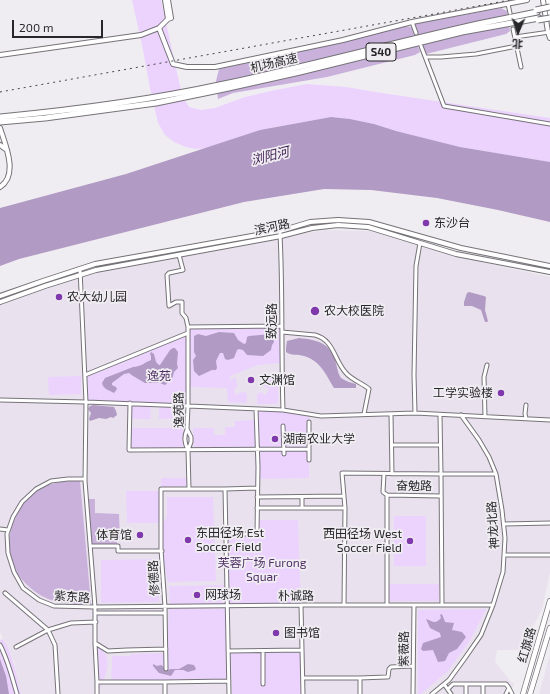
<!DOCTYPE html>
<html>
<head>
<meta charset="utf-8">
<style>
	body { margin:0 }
	#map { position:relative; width:550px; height:694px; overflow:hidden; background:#f0edf2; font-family:"Exo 2","Noto Sans SC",sans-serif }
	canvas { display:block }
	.north { position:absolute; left:498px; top:12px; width:40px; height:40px; -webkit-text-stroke:3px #f0edf2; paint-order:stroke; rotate:182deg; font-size:11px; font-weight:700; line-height:16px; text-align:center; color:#272628 }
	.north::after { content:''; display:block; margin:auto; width:14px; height:18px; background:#272628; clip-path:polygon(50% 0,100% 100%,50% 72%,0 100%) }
	.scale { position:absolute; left:12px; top:20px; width:91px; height:18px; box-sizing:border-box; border:2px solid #272628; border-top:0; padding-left:5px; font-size:12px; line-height:14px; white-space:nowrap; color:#272628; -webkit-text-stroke:3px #f0edf2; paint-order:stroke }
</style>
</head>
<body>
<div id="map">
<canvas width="550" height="694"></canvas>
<div class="north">北</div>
<div class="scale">200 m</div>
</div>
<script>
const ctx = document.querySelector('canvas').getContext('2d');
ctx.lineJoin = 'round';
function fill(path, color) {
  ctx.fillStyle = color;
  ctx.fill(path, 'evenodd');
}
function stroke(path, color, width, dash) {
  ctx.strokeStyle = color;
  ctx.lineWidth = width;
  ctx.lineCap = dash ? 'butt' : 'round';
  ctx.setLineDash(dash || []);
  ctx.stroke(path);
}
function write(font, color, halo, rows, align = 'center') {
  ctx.font = font + ' "Exo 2","Noto Sans SC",sans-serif';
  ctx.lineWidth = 3.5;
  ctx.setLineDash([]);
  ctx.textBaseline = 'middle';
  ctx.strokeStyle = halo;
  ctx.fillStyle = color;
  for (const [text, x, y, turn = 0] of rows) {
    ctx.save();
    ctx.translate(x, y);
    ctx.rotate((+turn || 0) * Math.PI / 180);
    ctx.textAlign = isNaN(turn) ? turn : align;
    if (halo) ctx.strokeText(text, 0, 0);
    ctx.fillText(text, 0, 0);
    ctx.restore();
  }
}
fill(new Path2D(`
	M326 230 370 231 423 247 481 262 550 277V572L542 609 530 633 526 650H497L495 662 512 683H515L508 694H19L14 661 0 632V305L77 277 142 264 209 252 293 235Z
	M550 654V694H539Z`), '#e9e2ee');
fill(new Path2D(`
	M132 0H161L180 86 184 99 189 107 201 110 215 108 245 97 275 90 307 84 346 87 382 93 550 118V162L460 147 396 131 374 124 350 119 331 117 260 130 208 148 196 149 186 147 174 142 165 135 158 123 150 88 142 45Z
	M282 326 281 363 258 365 230 376V380L235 377 238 386 234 389 236 395 244 391 247 395V403L228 402 227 388 188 387V327Z
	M186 336V404L88 400 87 377Z
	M81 376V394L49 395 48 377Z
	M267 376 278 378V403L275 404H257V395L260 392 266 395 269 389 263 386Z
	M130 403 150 404 151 419H130Z
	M159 405 183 406V418L159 419Z
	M256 409 283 410 309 414V478L258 479 257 450 194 449 193 428H214V435H225V427H235V421L256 420Z
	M130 428H183V449L129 450Z
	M161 478H187V486L161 487Z
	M126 491H160V523H127Z
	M167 497H213L216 581 168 582 161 549V526L167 517Z
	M394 516H426V566H394Z
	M258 520H298L301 605 227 606 226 563 228 544V537L243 533 258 534Z
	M158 559V571L157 572H158L159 602 101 603V560Z
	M388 584H439V601H388Z
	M224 585 225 604 170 605 169 586Z
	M169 608 225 609 226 680H113L111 676 112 668V656H130L131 654 167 653Z
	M486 609 471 639 448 671 421 694H418V610Z
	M3 639C14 656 16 675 21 694H0V640Z
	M97 647C115 656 106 676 99 690L98 689Z
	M231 653H301V694H232Z`), '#ebd3fe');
fill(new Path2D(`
	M501 8 507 11 510 31 506 34 426 54 414 24Z
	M405 26 412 27 420 52 415 55 327 77 233 93 218 99 216 81 219 69 344 42Z
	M70 481H80L91 604C85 605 77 604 70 603 49 603 33 593 20 577 16 573 11 558 10 551 7 539 12 524 18 513 22 504 28 495 37 490 47 484 59 482 70 481Z
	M87 499H95V513L119 514 120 539H117V544H91Z`), '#c9b1dc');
fill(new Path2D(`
	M331 117 350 119 374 124 396 131 460 147 550 162V222L498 210 437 198 371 190 324 189 244 202 19 259 0 266V208L126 174 260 130Z
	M469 292 484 296 486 297 485 310 488 321 487 322H485L481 310 472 306H464V302L467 293Z
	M219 332 234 333 238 340 244 344 246 343 247 337 249 336 271 334 273 337 274 342 272 345 271 350 263 356 247 355 243 350 239 349 237 350 234 358 228 360 225 359 223 353H220L216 361 217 368 216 370H212L199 376 194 371 193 360 196 356 194 352V336L198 334 206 336Z
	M299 338C318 340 331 343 336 363 337 367 338 374 341 378 345 381 351 383 356 384V388H334C326 375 321 361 304 356 298 354 291 356 286 352V348L287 341Z
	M173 348H175L178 352 177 364 178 368 174 372 172 379 165 385 160 383H145L133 376 129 373 124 374 112 383V385L116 387 117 389 114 393 106 389 103 386 102 383 105 378 133 367C140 367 144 363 151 360V356L150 354 151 352 154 354 156 362 159 365H160L170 350Z
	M93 405 114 407 116 411 117 415 113 418 111 417 106 419 99 418 90 421 89 419 91 413 88 409 90 406Z
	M442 614 445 622 454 623 452 630 462 632 466 637 457 649 449 653 445 661 438 662 433 650 423 651 421 649 423 643 441 637 440 633 430 628 426 619C433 621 435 625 441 618L440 615Z
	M0 659 6 676 9 694H0Z
	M153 664 157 666 161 665C164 666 164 669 167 670L171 669H179L188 664 194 665 196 669 195 670 188 672 183 670H175L171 676 159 673 153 666Z`), '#b19ac3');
const street = new Path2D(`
	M508 4 510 13
	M412 22 416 33
	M513 29 521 67
	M515 37 550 32
	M421 46 444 106 550 124
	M426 57H441L476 54 517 46
	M280 234C283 293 281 352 283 410
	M179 255 183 270 169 273 167 275 169 306 176 302H182V313L186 318 188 327
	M80 269 86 402 85 481 95 607V643L97 682V694
	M282 332 315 335C334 340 334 360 346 373 352 380 362 383 369 389L364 414
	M85 375 188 333
	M0 400 86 402 188 406 283 410 321 416 415 413 550 420
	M130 403 129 450 309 449
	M526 405 525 414 526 418
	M415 413 414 375 416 266 420 243
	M391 414 392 474
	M485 417 484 377 487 365
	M283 426 284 454
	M187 429C184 437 184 442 188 450
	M392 445H440
	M309 460V422
	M384 474 383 492 387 495V605
	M85 479H68L51 481 36 489 22 502 13 517 7 534 8 553 14 572 23 588 39 600 54 606 95 607 301 605H493
	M189 489 188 450 191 442V437L187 429 188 406V327L282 326
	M225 489 229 694
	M387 495 441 496
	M257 497 344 496
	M302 497V508
	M257 508H345
	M504 524 550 523
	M0 529 8 530
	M226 535 236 534H252L257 533 258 467 256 409
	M90 546H118V551H162
	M504 555H550
	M5 593 48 630 55 645 58 694
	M301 605 303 694
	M344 605 345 508 342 473 441 474 440 415
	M442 605 441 474H496
	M95 613H165
	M95 643 108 651 127 650 166 649
	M0 645C8 660 12 677 17 694
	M16 647 48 630 71 623 96 622
	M228 651 302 650
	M166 669 165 607 161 549V489H225L257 488
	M303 678H360V694
	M360 678 386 677H388L389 669 391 667 412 666
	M97 682H165L229 681
	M165 682V694
	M263 684V651
	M444 684 451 694
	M483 684V694
	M509 688 512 694
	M448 689 453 684H506L509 688 506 694
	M413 694 414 605
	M432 694 449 680 465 658 481 635 493 605 503 572 505 538 502 510 496 474 489 457 479 440 461 415
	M466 694V684`);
const secondary = new Path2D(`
	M165 0 168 19 171 18
	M168 0 171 18
	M543 0 548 32 550 38
	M548 0 550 14
	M159 28 173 64 187 67H215L343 40 412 22 527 0
	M0 55 141 35 159 28 168 19
	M0 128C5 144 19 175 0 187
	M0 145 7 150
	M0 296 43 281 95 264 280 231 310 222 338 220 369 222 461 248 550 266
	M0 302 45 286 96 270 281 236 312 228 338 225 368 227 456 254 550 272`);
const primary = new Path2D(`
	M523 694 550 601
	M530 694 550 628`);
const highway = new Path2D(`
	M0 117C75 110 150 100 224 84 309 66 393 43 478 24 497 20 517 16 537 12
	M0 122 45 118 156 103 224 89 300 72 462 32 539 18`);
stroke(street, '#767378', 5);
stroke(secondary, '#767378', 6);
stroke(primary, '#767378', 6);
stroke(highway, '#767378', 7);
stroke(street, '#fff', 3);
stroke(secondary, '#fff', 4);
stroke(primary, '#fff', 4.5);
stroke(highway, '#fff', 5);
stroke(new Path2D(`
	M0 92 445 12 510 0`), '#464547', 1, [2, 4]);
const highwayBridge = new Path2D(`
	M536 10 550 7
	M538 20 550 18`);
stroke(highwayBridge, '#767378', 7, []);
stroke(highwayBridge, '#fff', 5);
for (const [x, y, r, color] of [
	[426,223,4,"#8039ac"],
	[59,297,4,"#8039ac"],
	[315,311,5,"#8039ac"],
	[251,380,4,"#8039ac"],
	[501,393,4,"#8039ac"],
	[275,439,4,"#8039ac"],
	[140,535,4,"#8039ac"],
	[188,540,4,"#8039ac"],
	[410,541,4,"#8039ac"],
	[197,595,4,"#8039ac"],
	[276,633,4,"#8039ac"]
]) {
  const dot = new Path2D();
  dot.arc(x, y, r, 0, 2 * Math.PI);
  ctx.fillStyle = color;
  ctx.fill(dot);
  stroke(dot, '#f0edf2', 1.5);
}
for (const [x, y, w] of [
	[381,52,30]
]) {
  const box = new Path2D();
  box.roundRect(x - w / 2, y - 9, w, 18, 3);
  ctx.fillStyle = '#f0edf2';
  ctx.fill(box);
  stroke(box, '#272628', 1);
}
write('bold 11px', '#272628', null, [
	["S40",381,52]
]);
write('12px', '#272628', '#f0edf2', [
	["机场高速",274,63,-13],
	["滨河路",272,227,-12],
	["致远路",272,321,-90],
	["逸苑路",179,410,-91],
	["奋勉路",414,486,1],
	["神龙北路",493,525,-94],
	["修德路",154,578,-93],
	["朴诚路",296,596,-1],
	["紫东路",72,597,4],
	["红旗路",527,645,-74],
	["紫薇路",404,649,-89]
]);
write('12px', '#272628', '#f0edf2', [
	["东沙台",434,223],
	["农大幼儿园",67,297],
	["农大校医院",324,311],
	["文渊馆",259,380],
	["工学实验楼",493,393,"right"],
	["湖南农业大学",283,439],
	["东田径场 Est",196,533],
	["Soccer Field",196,547],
	["西田径场 West",402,534,"right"],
	["Soccer Field",402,548,"right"],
	["体育馆",132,535,"right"],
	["网球场",205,595],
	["图书馆",284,633]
], 'left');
write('12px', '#503166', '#f0edf2', [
	["逸苑",159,376],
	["芙蓉广场 Furong",262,563],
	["Squar",262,577]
]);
write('italic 13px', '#3d1d51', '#f0edf2', [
	["浏阳河",270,156,-14]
]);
</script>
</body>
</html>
